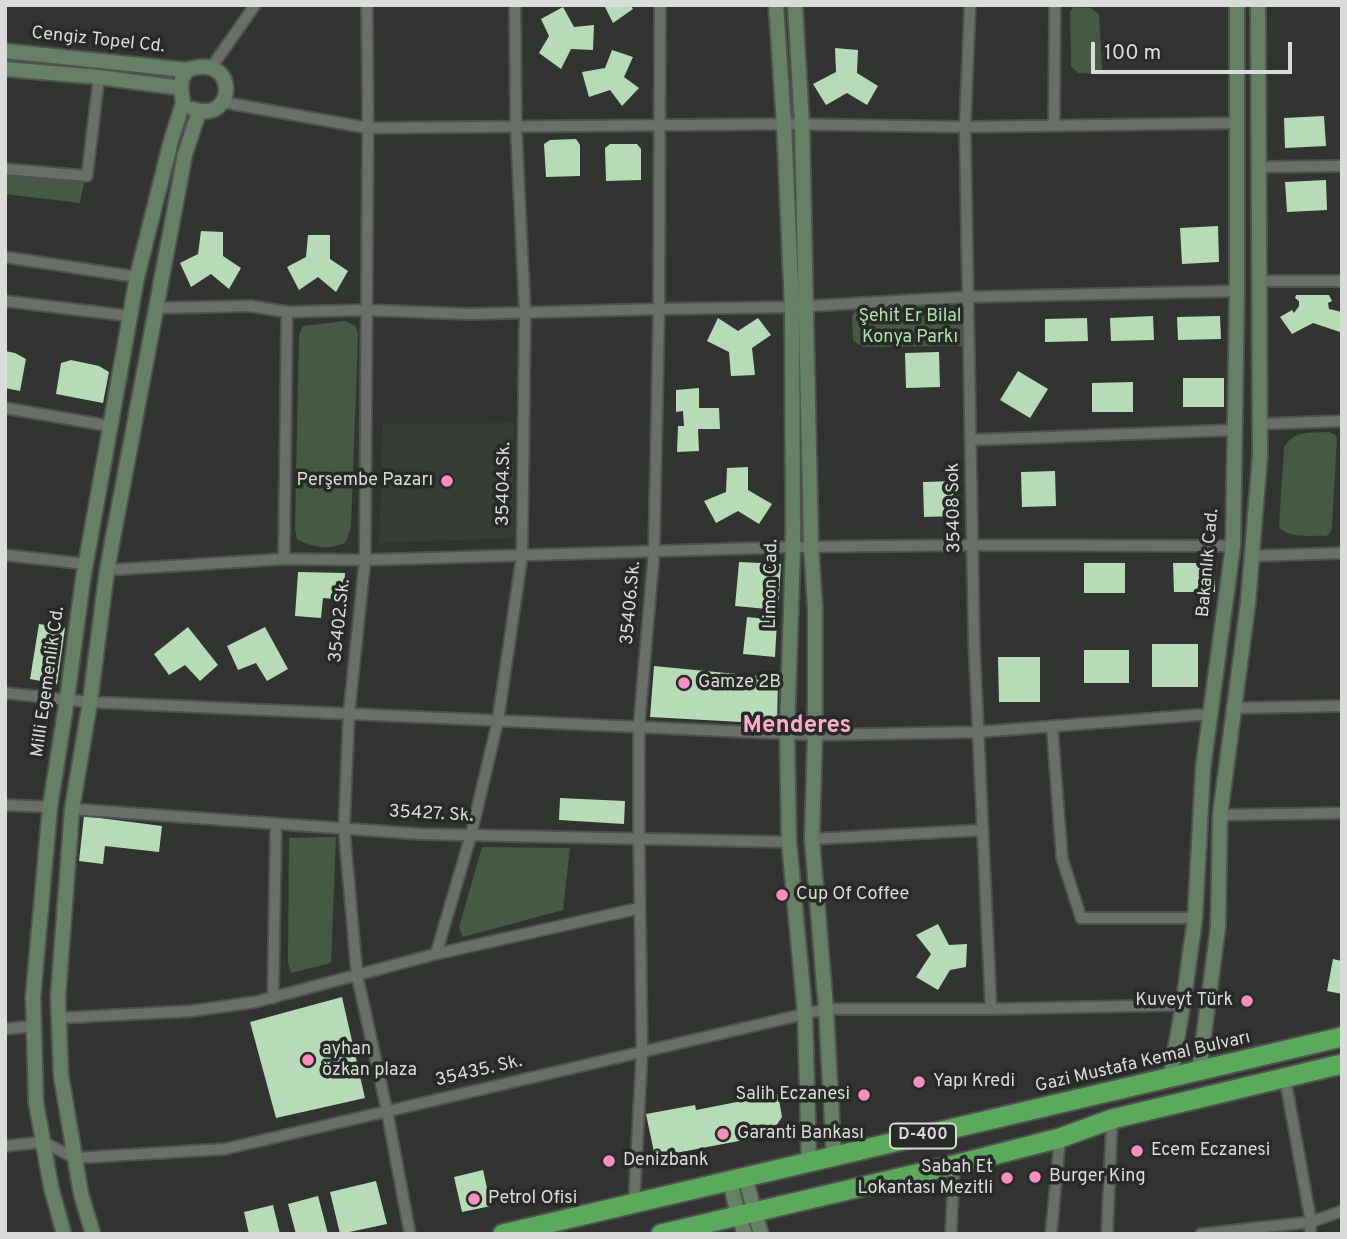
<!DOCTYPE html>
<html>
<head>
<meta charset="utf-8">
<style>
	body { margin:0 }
	#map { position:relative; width:1347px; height:1239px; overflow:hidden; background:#313430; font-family:Overpass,sans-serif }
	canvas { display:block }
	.frame { position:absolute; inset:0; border:7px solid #d9dcd9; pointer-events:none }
	.scale { position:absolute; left:1091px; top:42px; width:201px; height:32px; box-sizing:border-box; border:4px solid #d9dcd9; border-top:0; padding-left:9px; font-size:21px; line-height:24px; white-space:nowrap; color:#d9dcd9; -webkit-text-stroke:5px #272a27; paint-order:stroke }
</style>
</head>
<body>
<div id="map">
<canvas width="1347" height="1239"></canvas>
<div class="frame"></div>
<div class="scale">100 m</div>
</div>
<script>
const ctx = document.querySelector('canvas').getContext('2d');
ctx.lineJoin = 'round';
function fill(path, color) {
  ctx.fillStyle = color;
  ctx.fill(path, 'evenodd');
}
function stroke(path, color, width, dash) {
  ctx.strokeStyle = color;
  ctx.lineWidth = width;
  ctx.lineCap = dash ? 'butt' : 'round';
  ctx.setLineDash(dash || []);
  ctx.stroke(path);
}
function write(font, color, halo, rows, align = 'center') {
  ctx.font = font + ' Overpass,sans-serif';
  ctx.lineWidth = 7;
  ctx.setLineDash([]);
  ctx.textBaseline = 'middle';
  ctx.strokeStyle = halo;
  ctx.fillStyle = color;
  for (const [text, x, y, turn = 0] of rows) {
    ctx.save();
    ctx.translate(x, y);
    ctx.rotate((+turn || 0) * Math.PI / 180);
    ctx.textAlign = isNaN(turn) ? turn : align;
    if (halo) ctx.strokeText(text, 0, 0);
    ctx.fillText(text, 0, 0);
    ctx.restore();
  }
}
fill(new Path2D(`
	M513 423 514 538 379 543 383 424Z`), '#363e35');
fill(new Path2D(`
	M1073 7 1091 8 1099 14 1102 68 1099 74 1078 73 1071 66 1070 12Z
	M5 171 85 177 80 203 5 194Z
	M961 307 966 311V343L961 346 864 347 853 341 852 316 856 310 868 308Z
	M345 321 356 326 358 335 351 528 346 542C333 550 311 548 297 539L295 529 299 335 303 326Z
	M1329 432 1335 435 1337 438 1332 527 1330 533 1326 536C1311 535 1289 539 1279 527L1284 448C1292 430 1311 433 1329 432Z
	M336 837 331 963 291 973 288 963 289 838Z
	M482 847 570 848 563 910 463 937 459 927Z`), '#445a43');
fill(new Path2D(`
	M604 5H630L633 9 613 23Z
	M563 7 574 27 594 25 593 50 571 49 561 69 539 53 549 36 541 19Z
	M835 48 858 50 857 73 878 86 867 105 847 93 826 105 813 84 836 72Z
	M612 50 633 57 624 77 639 88 622 106 610 90 589 97 582 72 605 68Z
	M1324 116 1326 146 1285 148 1284 118Z
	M576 139 580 145V176L546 177 544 144 550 140Z
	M610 144H637L641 149V180L606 181 605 148Z
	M1326 180 1327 210 1287 212 1285 182Z
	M1218 226 1219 262 1182 264 1180 228Z
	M201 231 223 232V256L241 268 229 289 211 274 191 287 180 263 198 254Z
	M308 235H330V259L348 271 336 292 318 277 299 290 287 267 306 257Z
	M1296 295H1329L1332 301 1328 303 1329 309 1342 312V328L1340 332 1313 323 1292 334 1280 317 1292 310 1294 313 1299 306V301L1295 298Z
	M1153 316 1154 340 1111 341 1110 318Z
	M1220 316 1221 339 1178 340 1177 317Z
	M718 318 738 331 758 318 771 335 752 348 755 375 731 376 729 352 707 341Z
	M1087 318 1088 341 1045 342V319Z
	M5 351 15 353 26 359 20 391 5 388Z
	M939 352 940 387 906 388 905 353Z
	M71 360 99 366 109 372 103 403 56 394 61 363Z
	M1018 371 1048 389 1030 418 1000 400Z
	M1183 378H1224V407H1183Z
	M1133 382V412H1092V383Z
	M699 388V408H719L720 429H698L699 451 677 452 678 426H684L683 411 676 412V390Z
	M748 467V490L772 504 759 524 738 511 716 523 704 501 726 492 727 468Z
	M1055 471 1056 506 1022 507 1021 472Z
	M957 481 958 516 924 517 923 482Z
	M739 562 781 564 778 610 735 606Z
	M1084 563H1125V593H1084Z
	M1173 563H1214L1215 592H1174Z
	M298 572 345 573 344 600 323 598 321 618 295 616Z
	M747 617 777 620 775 657 743 654Z
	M39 624 65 628 57 684 30 679Z
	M188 627 218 665 200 681 185 665 169 675 154 654Z
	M265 627 288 669 267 681 256 663 238 670 227 646Z
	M1152 644H1198V687H1152Z
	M1084 650H1129V683H1084Z
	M998 657H1040V702H999Z
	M654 666 778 678 777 724 650 717Z
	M560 798 625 801 624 824 559 820Z
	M84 816 162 826 159 852 105 846 103 864 79 861Z
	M938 924 949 945 967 944 966 967 950 970 938 990 916 977 931 954 916 935Z
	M1333 959 1342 961V994L1327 991Z
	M342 997 365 1098 276 1118 250 1022Z
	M778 1094 782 1117 770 1135 655 1157 646 1114 695 1105 696 1110Z
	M483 1170 491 1206 462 1212 454 1177Z
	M376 1181 387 1224 340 1234 330 1192Z
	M318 1196 328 1234H296L288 1204Z
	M273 1205 280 1234H249L244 1212Z`), '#b7dbb6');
const street = new Path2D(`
	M367 5 368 128 365 560 349 713 344 828 357 975 387 1111 410 1234
	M970 5 965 127 974 641 991 1009
	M211 68 255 5
	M222 102 368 128 784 124 965 127 1236 123
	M1054 126 1055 5
	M1259 167 1342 166
	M5 169 87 176 99 77
	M5 257 137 277
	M1260 281H1342
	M5 301 130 316
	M156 308 251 306 287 312 366 310 470 314 659 309 792 307 968 297 1237 291
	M5 408 110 426
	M1260 424 1342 421
	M971 440 1234 430
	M5 555 86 564
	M1251 556 1342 553
	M284 559 287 312
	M107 570 284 559 365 560 793 547 973 545 1233 546
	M5 693 90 702 815 735 978 732 1210 714
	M1234 708 1342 706
	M1052 726 1062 858 1081 918H1195
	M5 805 50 807
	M72 809 421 834 789 842
	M1220 815 1342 813
	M812 839 983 830
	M436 954 471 835 498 720 522 556 525 312 516 127 515 5
	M273 998 276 824
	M59 1018 191 1011 255 1002 436 954 640 908
	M5 1029 34 1026
	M1285 1078 1311 1222 1310 1234
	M5 1146 43 1142 75 1158 225 1149 826 1009H991L1183 1005
	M634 1203 642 1052 639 839V726L654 552 659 309 660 5
	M951 1234 954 1165
	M1051 1234 1060 1138
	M1107 1234 1112 1119
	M1201 1234 1311 1222 1342 1211`);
const secondary = new Path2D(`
	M776 5 784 124 792 307 793 547 787 733 789 842 805 1014 809 1163
	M795 5 802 125 811 546 815 607V735L812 839 826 1009 834 1157
	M5 51 187 70C239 51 237 125 193 109
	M5 69 99 77 181 88
	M1199 1072 1218 927 1220 815 1248 603 1260 455 1258 5
	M1170 1078 1183 1005 1195 918 1203 768 1233 546 1237 291V5
	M745 1177 761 1234
	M730 1180 738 1216 745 1234
	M64 1234 51 1187 36 1102 33 997 50 807 67 699 83 579 137 277 171 141 183 103 181 88 182 79 187 70
	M93 1234 81 1194 61 1075 58 997 72 809 90 702 107 570 185 154 199 112`);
const highway = new Path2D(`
	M503 1234 1342 1037
	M661 1234 954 1165 1060 1138 1112 1119 1342 1064`);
stroke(street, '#4f524e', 14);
stroke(secondary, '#4f524e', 18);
stroke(highway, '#4f524e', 23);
stroke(street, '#6b6f6a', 10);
stroke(secondary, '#668066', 14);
stroke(highway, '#5ba95b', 19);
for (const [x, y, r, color] of [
	[447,481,7,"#fe8ebe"],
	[684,683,7,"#fe8ebe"],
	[782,895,7,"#fe8ebe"],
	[1247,1001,7,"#fe8ebe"],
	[308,1060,7,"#fe8ebe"],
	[919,1082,7,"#fe8ebe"],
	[864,1095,7,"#fe8ebe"],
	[723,1134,7,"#fe8ebe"],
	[1137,1151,7,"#fe8ebe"],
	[609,1161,7,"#fe8ebe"],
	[1035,1177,7,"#fe8ebe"],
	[1007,1178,7,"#fe8ebe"],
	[474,1199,7,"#fe8ebe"]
]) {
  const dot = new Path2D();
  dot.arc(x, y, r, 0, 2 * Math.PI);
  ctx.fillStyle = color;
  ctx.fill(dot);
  stroke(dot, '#272a27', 2.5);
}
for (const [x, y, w] of [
	[923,1136,66]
]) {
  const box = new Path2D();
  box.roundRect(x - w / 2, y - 12.5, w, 25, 5);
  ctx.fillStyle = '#272a27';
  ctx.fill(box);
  stroke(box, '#d9dcd9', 2);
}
write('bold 16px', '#d9dcd9', null, [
	["D-400",923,1136]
]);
write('18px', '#d9dcd9', '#272a27', [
	["Cengiz Topel Cd.",98,41,6],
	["35404.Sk.",505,484,-89],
	["35408 Sok",955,508,-91],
	["Bakanlık Cad.",1209,563,-85],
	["Limon Cad.",772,584,-89],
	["35406.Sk.",632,603,-85],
	["35402.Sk.",341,621,-84],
	["Milli Egemenlik Cd.",49,682,-82],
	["35427. Sk.",431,815,3],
	["Gazi Mustafa Kemal Bulvarı",1143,1063,-13],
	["35435. Sk.",479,1072,-13]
]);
write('18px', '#ace1aa', '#272a27', [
	["Şehit Er Bilal",910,317],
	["Konya Parkı",910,338]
]);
write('18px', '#d9dcd9', '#272a27', [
	["Perşembe Pazarı",433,481,"right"],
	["Gamze 2B",698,683],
	["Cup Of Coffee",796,895],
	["Kuveyt Türk",1233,1001,"right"],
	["ayhan",322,1050],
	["özkan plaza",322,1071],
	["Yapı Kredi",933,1082],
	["Salih Eczanesi",850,1095,"right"],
	["Garanti Bankası",737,1134],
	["Ecem Eczanesi",1151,1151],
	["Denizbank",623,1161],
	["Sabah Et",993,1168,"right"],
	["Lokantası Mezitli",993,1189,"right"],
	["Burger King",1049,1177],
	["Petrol Ofisi",488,1199]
], 'left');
write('bold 24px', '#fcadcc', '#272a27', [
	["Menderes",797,727]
]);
</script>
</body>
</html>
